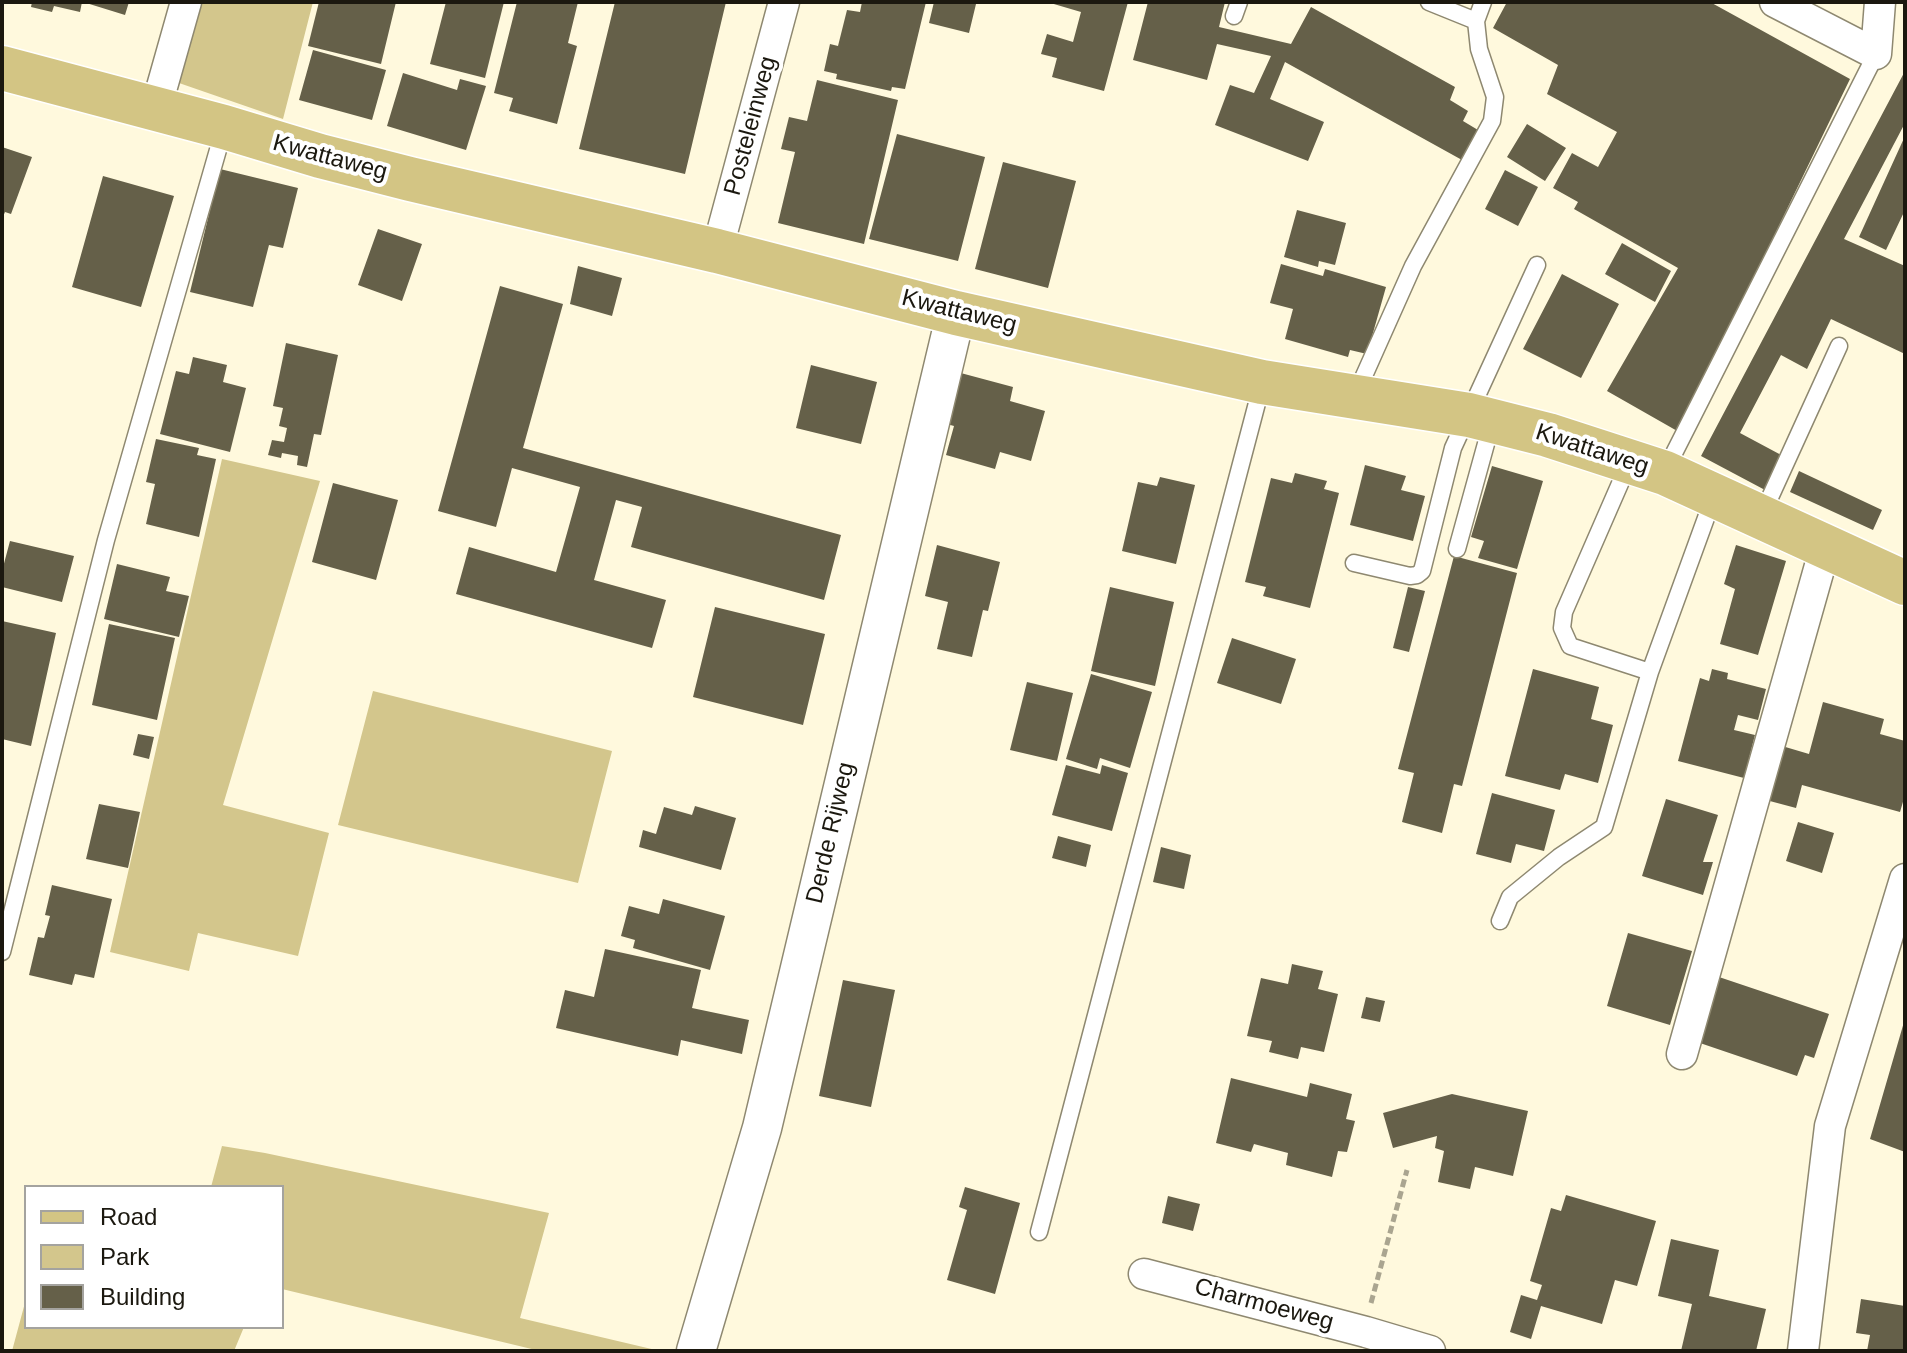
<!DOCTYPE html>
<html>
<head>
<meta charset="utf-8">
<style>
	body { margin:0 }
	#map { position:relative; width:1907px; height:1353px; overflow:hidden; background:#fff9dd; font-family:Arial,sans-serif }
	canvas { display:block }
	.frame { position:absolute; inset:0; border:4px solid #1b180f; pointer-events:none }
	.legend { position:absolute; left:24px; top:1185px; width:260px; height:144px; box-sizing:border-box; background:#fff; border:2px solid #a4a39f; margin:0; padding:10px 14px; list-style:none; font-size:24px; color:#1b180f }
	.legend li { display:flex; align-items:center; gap:16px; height:40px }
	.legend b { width:40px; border:2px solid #a4a39f }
</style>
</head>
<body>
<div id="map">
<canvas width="1907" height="1353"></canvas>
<div class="frame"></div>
<ul class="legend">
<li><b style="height:10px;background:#d3c584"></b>Road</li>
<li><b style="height:22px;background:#d3c68c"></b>Park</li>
<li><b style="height:22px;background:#656049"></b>Building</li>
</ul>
</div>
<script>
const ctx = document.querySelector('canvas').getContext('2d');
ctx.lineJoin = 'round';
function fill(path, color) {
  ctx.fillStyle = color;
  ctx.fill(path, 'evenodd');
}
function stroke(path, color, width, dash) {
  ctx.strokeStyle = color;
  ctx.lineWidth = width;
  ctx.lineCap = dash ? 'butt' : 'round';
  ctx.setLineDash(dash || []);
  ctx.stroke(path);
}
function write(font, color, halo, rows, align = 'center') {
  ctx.font = font + ' Arial,sans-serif';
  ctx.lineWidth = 8;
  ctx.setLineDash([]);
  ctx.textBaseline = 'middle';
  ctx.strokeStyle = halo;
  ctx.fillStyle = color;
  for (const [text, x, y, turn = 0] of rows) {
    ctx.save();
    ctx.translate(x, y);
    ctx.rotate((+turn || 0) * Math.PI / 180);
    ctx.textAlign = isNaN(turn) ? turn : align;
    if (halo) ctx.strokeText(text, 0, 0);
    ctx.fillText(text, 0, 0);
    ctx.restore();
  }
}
fill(new Path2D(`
	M199 2H313L283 119 179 83Z
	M222 459 320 481 223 805 329 833 298 956 198 933 189 971 110 952Z
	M373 691 612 751 578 883 338 825Z
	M222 1146 265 1153 549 1213 520 1318 660 1351H540L282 1289V1187H211Z
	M26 1299V1327H244L234 1351H12Z`), '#d3c68c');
fill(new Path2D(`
	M32 2H82L80 12 54 6 52 12 31 7Z
	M83 2H129L125 15Z
	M319 2H396L381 64 308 46Z
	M446 2H504L485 78 430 64Z
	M517 2H578L568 43 577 46 557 124 509 111 513 98 494 93Z
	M615 2H726L685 174 579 149Z
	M862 2H926L905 89 892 87 891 91 836 79 837 74 824 71 830 44 838 46 847 10 860 12Z
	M934 2H967L976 4 969 33 929 23Z
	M1047 2H1128L1104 91 1052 77 1057 58 1041 54 1047 34 1073 42 1081 12Z
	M1148 2H1225L1219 27 1291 44 1311 7 1455 87 1450 100 1468 111 1463 121 1478 130 1462 160 1285 62 1270 99 1324 122 1308 161 1215 125 1230 85 1254 93 1271 56 1217 44 1207 80 1133 60Z
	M1507 2H1710L1850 79 1679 432 1607 391 1678 268 1574 209 1578 202 1553 188 1572 153 1598 167 1617 132 1547 94 1558 65 1493 28Z
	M313 50 386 70 372 120 299 100Z
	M1905 71V123L1844 239 1905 266V354L1831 319 1807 369 1781 355 1740 433 1783 456 1765 490 1701 456Z
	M403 73 457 90 460 79 486 86 466 150 387 126Z
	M817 80 898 100 864 244 778 223 795 152 781 149 789 117 807 121Z
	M1527 124 1566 148 1545 181 1507 157Z
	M897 134 985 157 958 261 869 239Z
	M1905 136V210L1886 250 1859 237Z
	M2 147 32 157 11 214 5 212 2 219Z
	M1003 162 1076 181 1048 288 975 269Z
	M220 169 298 188 283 248 269 245 253 307 190 292Z
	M1505 170 1538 187 1518 226 1485 209Z
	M103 176 174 196 141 307 72 287Z
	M1297 210 1346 223 1335 265 1319 261 1318 267 1284 257Z
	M378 229 422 244 402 301 358 285Z
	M1622 243 1671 271 1655 302 1605 274Z
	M1281 264 1323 276 1325 269 1386 287 1367 354 1350 350 1348 357 1285 339 1293 309 1270 303Z
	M578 266 622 278 612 316 570 304Z
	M1562 274 1619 304 1581 378 1523 349Z
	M500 286 563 304 523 448 841 535 824 600 631 547 642 507 616 500 594 580 666 600 652 648 456 594 469 547 556 572 580 487 512 468 496 527 438 511Z
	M286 343 338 355 321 435 314 434 307 467 297 465 298 456 282 453 281 458 268 455 272 440 284 442 287 428 279 426 283 408 273 406Z
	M193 357 227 365 223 382 246 388 230 452 160 434 176 371 189 374Z
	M811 365 877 382 861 444 796 428Z
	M957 372 1013 387 1010 401 1045 411 1031 461 1000 452 995 469 946 455 954 426 943 423Z
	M156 439 199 448 197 455 216 459 199 537 146 524 155 484 146 482Z
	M1365 465 1406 476 1401 490 1425 496 1413 541 1350 525Z
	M1492 466 1543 481 1517 569 1478 558 1484 541 1471 537Z
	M1799 471 1882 510 1873 530 1790 492Z
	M1295 473 1327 481 1324 489 1339 493 1310 608 1263 596 1266 587 1245 582 1271 478 1292 483Z
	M1160 477 1195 485 1176 564 1122 551 1138 482 1157 486Z
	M333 483 398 500 376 580 312 562Z
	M10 541 74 556 62 602 2 587V571Z
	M937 545 1000 562 988 611 983 610 972 657 937 649 948 602 925 596Z
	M1736 545 1786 561 1758 655 1720 644 1735 589 1724 584Z
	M1454 556 1517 573 1462 786 1454 784 1442 833 1402 822 1414 773 1398 769Z
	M117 564 170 577 166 591 189 596 179 637 104 619Z
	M1110 587 1174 602 1155 686 1091 671Z
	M1408 587 1425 591 1409 652 1393 648Z
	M715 607 825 634 803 725 693 697Z
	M2 621 56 633 31 746 2 739Z
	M109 624 175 638 157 720 92 705Z
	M1232 638 1296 659 1281 704 1217 683Z
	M1533 669 1599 687 1591 719 1613 725 1598 783 1565 774 1560 790 1505 776Z
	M1712 669 1728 673 1727 679 1766 689 1758 720 1738 715 1734 730 1755 735 1744 778 1678 761 1700 678 1709 681Z
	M1091 674 1152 692 1130 768 1100 758 1097 769 1066 759Z
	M1027 682 1073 693 1057 761 1010 750Z
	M1823 702 1884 719 1880 734 1905 741V795L1900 812 1802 785 1796 808 1766 800 1782 746 1809 754Z
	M138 734 154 737 149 759 133 755Z
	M1066 765 1100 774 1102 765 1128 773 1112 831 1052 815Z
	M1492 793 1555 810 1544 851 1516 844 1511 863 1476 854Z
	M1666 799 1718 815 1703 862H1713L1703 895 1642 876Z
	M99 804 140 812 128 868 86 859Z
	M695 806 736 818 721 870 639 847 643 830 656 834 664 807 692 815Z
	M1798 822 1834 833 1822 873 1786 861Z
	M1058 836 1091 845 1086 867 1052 858Z
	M1161 847 1191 855 1184 889 1153 882Z
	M52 885 112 899 94 978 75 974 72 985 29 975 38 937 44 938 50 916 45 915Z
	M663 899 725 916 710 970 633 948 635 940 621 936 629 906 659 914Z
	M1628 933 1692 951 1670 1025 1607 1006Z
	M605 949 701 970 692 1008 749 1020 742 1054 681 1040 678 1056 556 1028 565 990 594 997Z
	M1292 964 1323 971 1318 989 1338 994 1324 1052 1301 1047 1298 1059 1269 1052 1272 1041 1247 1036 1261 978 1288 984Z
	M1719 977 1829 1014 1814 1058 1805 1055 1797 1076 1697 1042Z
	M843 980 895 990 871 1107 819 1096Z
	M1366 997 1385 1001 1380 1022 1361 1018Z
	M1904 1022H1905V1152L1870 1139Z
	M1231 1078 1307 1097 1310 1083 1352 1094 1346 1119 1355 1121 1347 1152 1338 1151 1332 1177 1286 1165 1288 1153 1254 1144 1251 1152 1216 1143Z
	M1452 1094 1528 1111 1513 1176 1475 1167 1470 1189 1438 1182 1444 1151 1435 1148 1437 1136 1393 1148 1383 1113Z
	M965 1187 1020 1203 995 1294 947 1280 967 1210 959 1207Z
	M1566 1195 1656 1221 1637 1286 1615 1280 1602 1324 1541 1306 1531 1339 1510 1332 1521 1295 1537 1300 1542 1285 1530 1281 1551 1208 1561 1211Z
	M1168 1196 1200 1204 1193 1231 1162 1223Z
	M1671 1239 1719 1250 1709 1296 1766 1309 1756 1351H1681L1692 1304 1658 1296Z
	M1861 1299 1905 1306V1351H1867L1870 1335 1856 1333Z`), '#656049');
const service = new Path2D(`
	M1429 2 1476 21
	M1234 16 1239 2
	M1355 396 1413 266 1492 121 1495 97 1479 49 1476 21 1483 2
	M1629 463 1564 612 1562 628 1570 646 1650 672
	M1665 471 1876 54
	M1762 515 1839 346
	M1457 549 1492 422
	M1354 563 1410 576 1417 575 1422 571 1453 448 1537 265
	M1500 921 1510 897 1559 857 1604 827 1650 672 1714 496
	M2 952 106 540 224 129
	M1039 1232 1262 384`);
const minor = new Path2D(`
	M1775 2 1876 54 1880 2
	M156 108 186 2
	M717 251 784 2
	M1682 1054 1825 548
	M1144 1274 1366 1332 1430 1351
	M1803 1351 1830 1126 1905 879`);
const tertiary = new Path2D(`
	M696 1351 762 1128 956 313`);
const primary = new Path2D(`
	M2 68 224 127 320 156 410 179 717 251 956 313 1262 382 1469 415 1548 435 1665 473 1905 583`);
stroke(service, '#8e8870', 19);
stroke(minor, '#8e8870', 33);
stroke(tertiary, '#8e8870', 41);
stroke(primary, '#fff', 47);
stroke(new Path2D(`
	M1371 1303 1407 1170`), '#aaa590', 5, [8, 4]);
stroke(service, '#fff', 16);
stroke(minor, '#fff', 30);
stroke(tertiary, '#fff', 38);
stroke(primary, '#d3c584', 44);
write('24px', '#1b180f', '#fff', [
	["Posteleinweg",751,126,-75],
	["Kwattaweg",330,158,15],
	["Kwattaweg",959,312,14],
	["Kwattaweg",1592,450,18],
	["Derde Rijweg",831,833,-77],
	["Charmoeweg",1264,1305,15]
]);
</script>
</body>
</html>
